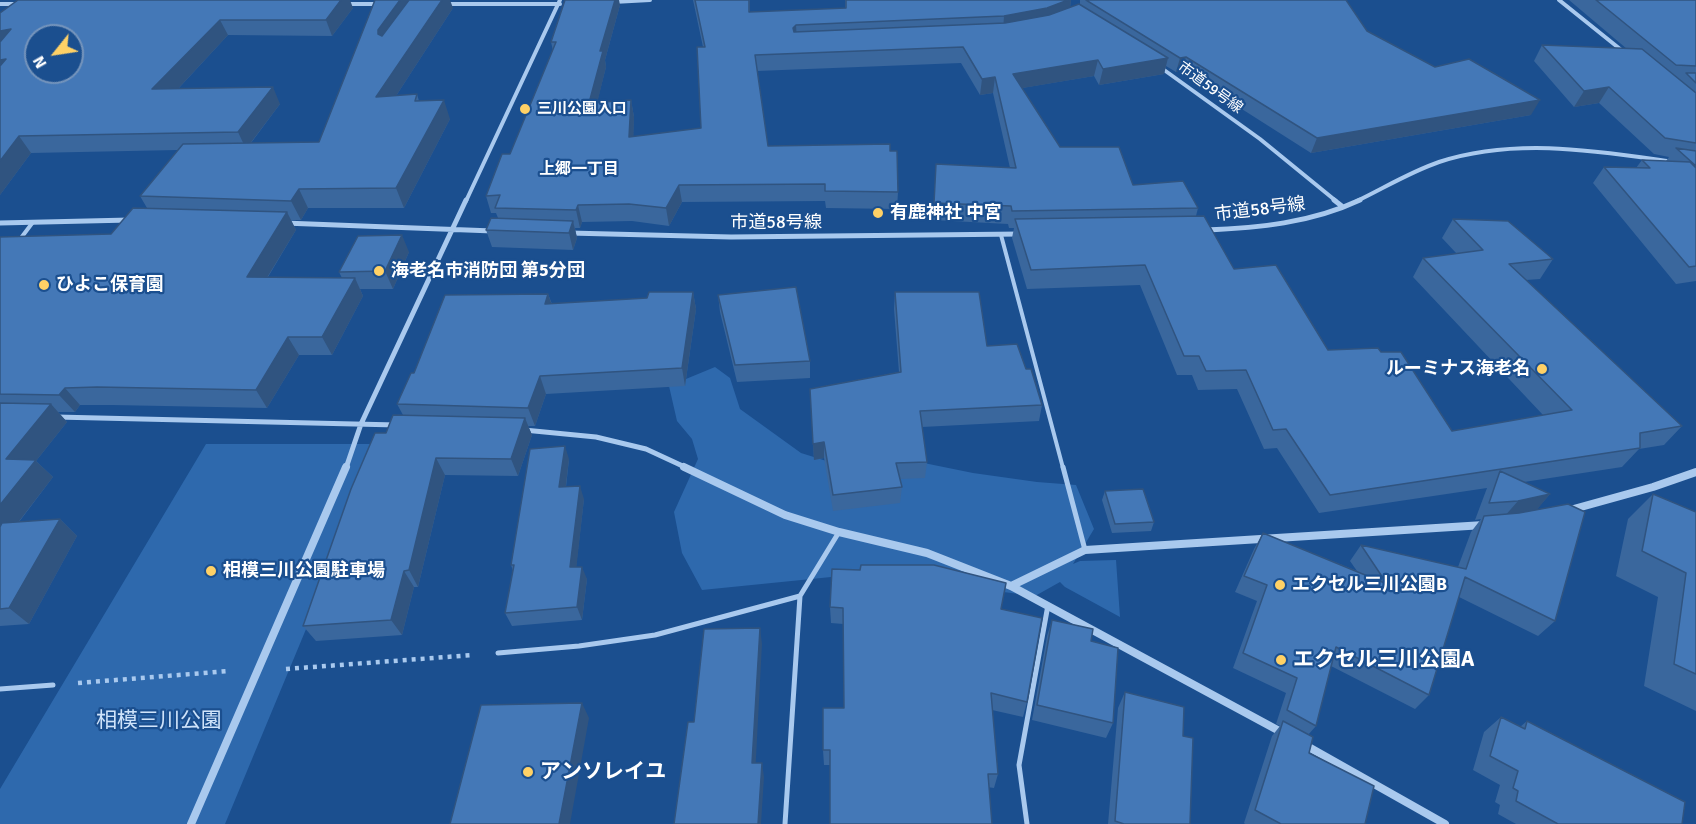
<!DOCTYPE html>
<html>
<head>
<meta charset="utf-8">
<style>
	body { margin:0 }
	#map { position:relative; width:1696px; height:824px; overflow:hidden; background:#1b4f8f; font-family:Signika,sans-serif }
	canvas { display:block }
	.north { position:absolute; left:24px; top:24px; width:60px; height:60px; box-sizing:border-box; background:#1b4f8f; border:2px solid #7695bc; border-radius:50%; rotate:240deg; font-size:16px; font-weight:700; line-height:24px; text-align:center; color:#fff }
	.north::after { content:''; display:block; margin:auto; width:21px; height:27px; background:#ffd166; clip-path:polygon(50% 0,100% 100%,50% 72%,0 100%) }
</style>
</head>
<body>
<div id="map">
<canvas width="1696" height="824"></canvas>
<div class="north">N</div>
</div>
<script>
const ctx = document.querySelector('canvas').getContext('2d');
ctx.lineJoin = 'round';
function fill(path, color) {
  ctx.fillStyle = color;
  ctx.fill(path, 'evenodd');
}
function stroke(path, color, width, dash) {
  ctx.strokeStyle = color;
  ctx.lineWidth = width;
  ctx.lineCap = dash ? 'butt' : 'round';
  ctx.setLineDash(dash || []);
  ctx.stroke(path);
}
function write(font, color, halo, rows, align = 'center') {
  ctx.font = font + ' Signika,"Noto Sans JP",sans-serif';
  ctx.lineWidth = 4.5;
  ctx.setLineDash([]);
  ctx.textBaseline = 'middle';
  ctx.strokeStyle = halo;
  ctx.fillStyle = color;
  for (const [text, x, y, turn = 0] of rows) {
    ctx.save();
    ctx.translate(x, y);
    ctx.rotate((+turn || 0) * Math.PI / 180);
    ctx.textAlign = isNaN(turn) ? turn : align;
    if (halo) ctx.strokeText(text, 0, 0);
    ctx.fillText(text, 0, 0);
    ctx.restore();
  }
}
fill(new Path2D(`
	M715 367 730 378 740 409 801 453 852 469 919 462 973 473 1037 482 1076 485 1094 529 1073 564 1080 561 1116 560 1120 617 1065 587 1060 582 1035 596 861 574 702 590 682 553 674 512 698 459 692 439 677 421 669 386Z
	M206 444H383L225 824H0V789Z`), '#2e69ad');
stroke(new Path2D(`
	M286 669 473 655
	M78 683 229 671`), '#a9c9ee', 4.5, [4, 5]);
stroke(new Path2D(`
	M1001 235 1063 468
	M18 242 33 222`), '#a9c9ee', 4);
stroke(new Path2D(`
	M1063 467 1085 550
	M498 653 579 646 655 635 800 596
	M0 689 53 685
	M785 824 800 596 839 532
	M1027 824 1019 765 1048 605`), '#a9c9ee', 5);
stroke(new Path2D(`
	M1559 0 1625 53
	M613 2 650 0
	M0 4H20
	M346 4H380
	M445 4H560
	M1160 67 1260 139 1336 201
	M466 201 560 0
	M1357 201C1384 188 1410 172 1439 162 1516 137 1597 151 1675 162`), '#a9c9ee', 4);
stroke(new Path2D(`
	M1334 200 1343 207
	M0 223 130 220
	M284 223 493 231
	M1205 230C1258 228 1311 223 1360 200
	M569 233 731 237 1021 234
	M56 417 397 425
	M524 430 596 437 646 449 687 468
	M346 468 361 424 466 200`), '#a9c9ee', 5);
stroke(new Path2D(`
	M684 467 785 515 839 532 927 553 1011 586 1283 733
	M1570 510 1653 487 1696 472
	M1011 586 1085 550 1484 525
	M1305 745 1445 824
	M191 824 346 467`), '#a9c9ee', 8);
fill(new Path2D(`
	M18 0 353 8 332 36 228 35 178 89 280 104 251 143 319 142 453 8 396 96 417 94 419 101 450 119 404 208H308L301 220H291L296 230 268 277 342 278 339 272 409 252 393 289H360L363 296 332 355H299L267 408 112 405H80L75 412H58L67 422 36 461 53 477 19 522 60 519 77 536 29 624 0 626V237L111 234 147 208 140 196 178 150 31 153 0 195Z
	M693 0H750V12L845 8V0H1071L1070 7 1080 4V0H1346L1367 31 1435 67 1531 115 1311 153 1182 71 1176 72 1166 66 1164 74 1099 85 1094 76 1022 88 1060 147 1133 185 1198 208 1196 216 1234 269 1328 350 1381 352 1452 431 1543 415 1413 277 1423 258 1457 254 1442 238 1453 219 1553 259 1540 279 1526 280 1682 426 1664 445 1639 449 1622 467 1524 482 1550 494 1536 510 1555 621 1538 636 1459 597 1429 695 1415 709 1331 666 1316 726 1308 735 1309 753 1365 824H1245L1244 823 1272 736 1280 726 1276 724 1286 693 1233 668 1257 601 1235 592 1254 549 1263 533 1357 571 1350 561 1361 545 1458 567 1471 532 1481 519 1475 520 1487 488 1319 513 1277 448 1264 449 1237 389 1198 390 1192 375H1177L1140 285 1027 289 1012 238 1014 228H1009L1008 224 933 220 936 164 1010 168 993 93 980 95 961 63 757 71 768 146 890 151 898 192 897 209 826 208 825 201 682 202 669 226 632 221 582 222 580 228H575L577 238 573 250 492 247 486 230 498 218 496 213H491L486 196 510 154 553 51 551 42 620 5 605 60 606 67 597 102 631 100 634 117 633 137 701 128 703 47Z
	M1569 0H1696V281L1676 284 1593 183 1604 167 1636 168 1642 160 1666 161 1669 157 1654 154 1599 103 1574 107 1534 61 1542 45 1627 49Z
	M693 292 696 309 685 386 546 394 535 426H528L532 435 518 476 445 475 418 587H414L402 635 316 641 303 626 386 433 403 415 397 404 414 373 548 294 552 304 647 298Z
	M895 292 987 346 1026 369 1042 405 1039 421 922 427 927 462 925 478 900 479 902 487 900 503 833 511 824 458 814 460 810 389 899 372 894 309Z
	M718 295 810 361V378L737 382 720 312Z
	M569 459 566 487 584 499 576 567 587 579 582 620 512 626 505 613 513 571 511 565Z
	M1105 491 1154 522 1151 531 1112 533 1102 500Z
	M1653 494 1696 512V711L1644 686 1658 597 1616 576 1628 519Z
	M830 607 1001 609 1027 702 1023 717 992 710 998 774 994 788 830 765H824L823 750 844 708 843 624 831 623Z
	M1052 620 1091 641 1113 723 1106 738 1032 720 1047 636Z
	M1125 692 1183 736 1190 824H1108L1118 708Z
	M1501 717 1520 727 1527 721 1682 824H1516L1498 814 1500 805 1495 802 1500 785 1473 770 1484 732Z`), '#3a679d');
fill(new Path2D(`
	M341 0H350L353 8 332 36 326 20Z
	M400 0H410L385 48 378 34V30Z
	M442 0H450L453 8 383 116 376 97Z
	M615 0H619L620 5 605 60 606 67 593 120 589 103 600 51Z
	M1068 0H1071L1069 14 1003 31 1004 16Z
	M220 20 228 35 162 106 152 89Z
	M796 25 797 41 793 28Z
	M11 29 0 49V31Z
	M1186 57 1182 71 1176 72 1180 58Z
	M1168 58 1164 74 1099 85 1103 69Z
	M6 59 0 77V60Z
	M1098 60 1094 76 1011 90 1013 74Z
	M995 77 993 93 980 95 982 79Z
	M273 87 280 104 246 149 238 132Z
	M1609 87 1599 103 1574 107 1584 91Z
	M444 100 450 119 404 208 396 188Z
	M631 100 634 117 633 154 629 137Z
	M1540 100 1531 115 1311 153 1317 138Z
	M19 136 31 153 0 195V161Z
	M679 185 682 202 669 226 666 208Z
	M299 189 308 208 301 220 291 201Z
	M578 205 582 222 580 228 576 210Z
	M287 212 296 230 257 294 247 277Z
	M573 221 577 238 573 250 569 233Z
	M402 235 409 252 393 289 385 271Z
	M355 278 363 296 332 355 322 337Z
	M693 292 696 309 685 386 682 368Z
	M548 294 554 311 545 304Z
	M288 337 299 355 267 408 256 390Z
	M540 376 546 394 535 426 528 408Z
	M65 388 80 405 75 412 59 395Z
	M51 404 67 422 36 461 53 477 0 546V505L6 459Z
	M525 418 532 435 518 476 511 459Z
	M824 442V458L814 460 813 444Z
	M565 446 569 459 564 501 559 487Z
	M436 458 445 475 418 587 409 570Z
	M580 486 584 499 575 580 570 567Z
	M1550 494 1535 512 1503 518 1518 501Z
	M60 519 77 536 29 624 9 608Z
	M582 567 587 579 582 620 577 607Z
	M404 571 414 587 402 635 391 620Z
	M760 628 762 644 755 777 752 763Z
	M582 703 589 718 570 824H559Z
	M762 763 764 777 761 824H758Z`), '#305480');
const building = new Path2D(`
	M18 0H341L326 20H220L152 89 273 87 238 132 19 136 0 161V66L6 59 0 60V42L11 29 0 31V13ZM36 36H72V72H36Z
	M375 0H400L378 30V34L382 36 409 0H442L376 97 417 94 415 101 444 100 396 188 299 189 291 201 140 196 183 144 319 142Z
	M565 0H615L600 51H603L589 103 631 100 629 137 701 128 697 47H705L695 0H749V12L846 8V0H1068L1047 8 1004 16 796 25 793 28 794 32 1005 23 1049 15 1079 4 1168 58 1103 69 1098 60 1013 74 1060 147H1119L1133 185 1183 181 1198 208 1012 211 1011 206 934 203 936 164 1016 168 995 77 982 79 963 47 755 55 768 146 890 144V151H897L898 192 825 191V184L679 185 666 208 629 204 578 205 576 210 495 208 500 195 486 196 502 154H510L556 42H551Z
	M1086 0H1346L1367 31 1435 67 1469 59 1540 100 1317 138 1186 57 1180 58Z
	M1596 0H1696V66L1676 65Z
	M1542 45 1642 49 1696 93V143L1665 138 1609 87 1584 91Z
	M1686 73H1696V83Z
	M1676 148 1696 151V166Z
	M1642 160 1690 162 1696 168V266L1689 267 1604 167 1650 168Z
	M133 208 287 212 247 277 355 278 322 337H288L256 390 97 387 65 388 59 395 0 394V237L111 234Z
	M1204 216 1234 269 1276 265 1328 350 1378 348 1381 352H1401L1452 431 1572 410 1423 258 1483 250 1453 219 1508 221 1553 259 1509 264 1682 426 1640 433V448L1330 495 1286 429 1273 430 1246 370 1206 371 1199 356H1184L1145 265 1031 270 1015 219Z
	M491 218 573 221 569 233 486 230Z
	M402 235 385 271 339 272 358 236Z
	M796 287 810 361 735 365 718 295Z
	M649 292H693L682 368 540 376 528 408 397 404 411 373H414L445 295 548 294 545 304 647 298Z
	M895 292H979L987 346 1017 344 1026 369H1031L1042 405 920 411 927 462 896 463 902 487 833 495 824 442 813 444 810 389 901 372Z
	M0 403 51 404 6 459 36 460 0 505Z
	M393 415 525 418 511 459 436 458 409 570 404 571 391 620 303 626 351 489 375 433H386Z
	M565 446 559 487 580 486 570 567H582L577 607 505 613 514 565H511L530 449Z
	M1500 471 1550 494 1518 501 1489 503Z
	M1143 489 1154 522 1115 524 1105 491Z
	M1653 494 1696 512V674L1674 664 1686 573 1642 551Z
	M1568 504 1585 512 1555 621 1465 577 1429 695 1336 647 1316 726 1287 710 1297 678 1243 653 1267 585 1244 576 1263 533 1387 584 1361 545 1466 569 1484 516 1519 513Z
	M60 519 9 608 0 609V527L2 523Z
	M861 565H934L1006 583 1001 609 1042 618 1027 702 991 693 998 774H988L992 824H830V750H823V708H844L843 608 830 607 832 569 860 570Z
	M1052 620 1093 629 1091 641 1118 648 1113 723 1037 705Z
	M760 628 752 763H762L758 824H674L688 722H694L704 629Z
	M1125 692 1184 707 1183 736 1193 738 1190 824H1124L1115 821Z
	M582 703 559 824H450L481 705Z
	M1501 717 1525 729 1527 721 1685 802 1682 824H1558L1516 801 1518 791 1513 788 1518 771 1490 756Z
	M1283 721 1313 737 1309 753 1374 786 1365 824H1281L1255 810Z`);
fill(building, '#4478b7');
stroke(building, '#305480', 1.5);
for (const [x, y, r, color] of [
	[525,109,6,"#ffd166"],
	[878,213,6,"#ffd166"],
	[379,271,6,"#ffd166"],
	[44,285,6,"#ffd166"],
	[1542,369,6,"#ffd166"],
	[211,571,6,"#ffd166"],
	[1280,585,6,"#ffd166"],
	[1281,660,6,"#ffd166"],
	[528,772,6,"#ffd166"]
]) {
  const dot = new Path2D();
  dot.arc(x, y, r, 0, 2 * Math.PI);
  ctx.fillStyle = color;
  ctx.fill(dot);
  stroke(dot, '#1b4f8f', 2);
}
write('15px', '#fff', '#1b4f8f', [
	["市道59号線",1210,88,36]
]);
write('bold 15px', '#fff', '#1b4f8f', [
	["三川公園入口",537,109]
], 'left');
write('bold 16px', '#fff', '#1b4f8f', [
	["上郷一丁目",579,170]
]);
write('18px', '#fff', '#1b4f8f', [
	["市道58号線",1260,210,-7],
	["市道58号線",776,223]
]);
write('bold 18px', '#fff', '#1b4f8f', [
	["有鹿神社 中宮",890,213],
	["海老名市消防団 第5分団",391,271],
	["ひよこ保育園",56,285],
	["ルーミナス海老名",1530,369,"right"],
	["相模三川公園駐車場",223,571],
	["エクセル三川公園B",1292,585]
], 'left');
write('bold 21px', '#fff', '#1b4f8f', [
	["エクセル三川公園A",1293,660],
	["アンソレイユ",540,772]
], 'left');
write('21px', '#cfe3fa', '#1b4f8f', [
	["相模三川公園",159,721]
]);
</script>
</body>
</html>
